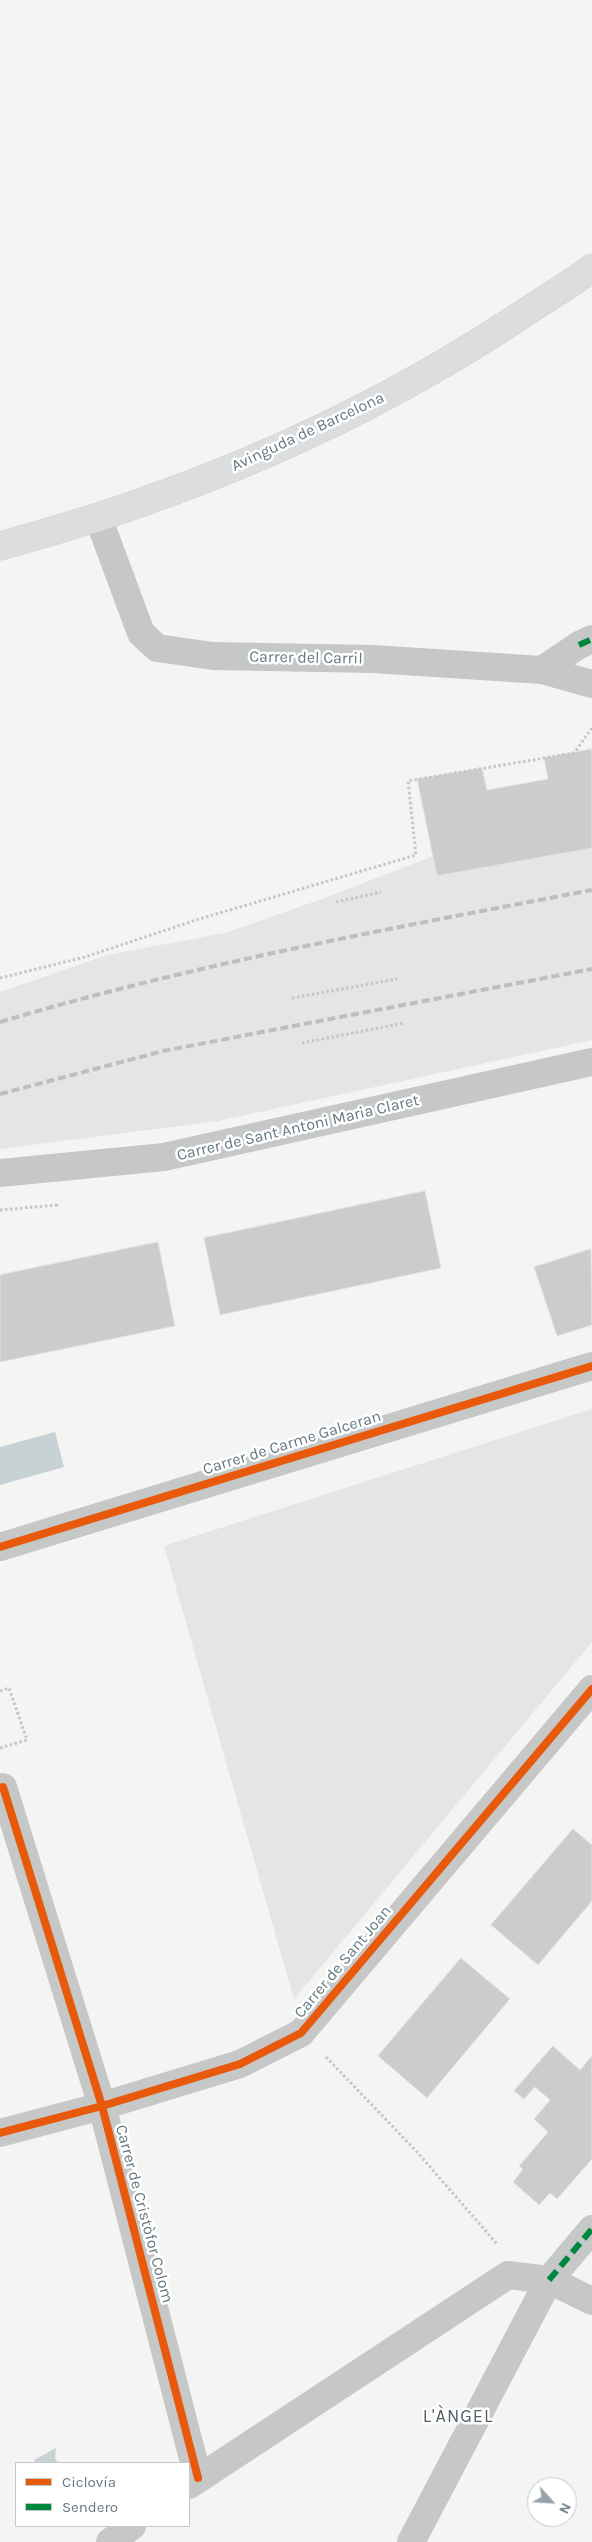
<!DOCTYPE html>
<html>
<head>
<meta charset="utf-8">
<style>
	body { margin:0 }
	#map { position:relative; width:592px; height:2542px; overflow:hidden; background:#f4f4f3; font-family:Karla,sans-serif }
	canvas { display:block }
	.legend { position:absolute; left:15px; top:2462px; width:175px; height:65px; box-sizing:border-box; background:#fff; border:1px solid #c1c9cd; margin:0; padding:6px 9px; list-style:none; font-size:15px; color:#657982 }
	.legend li { display:flex; align-items:center; gap:10px; height:25px }
	.legend b { width:25px; border:1px solid #c1c9cd }
	.north { position:absolute; left:527px; top:2477px; width:50px; height:50px; box-sizing:border-box; background:#fff; border:1px solid #c1c9cd; border-radius:50%; rotate:116deg; font-size:14px; font-weight:700; line-height:20px; text-align:center; color:#657982 }
	.north::after { content:''; display:block; margin:auto; width:18px; height:22px; background:#97a4aa; clip-path:polygon(50% 0,100% 100%,50% 72%,0 100%) }
</style>
</head>
<body>
<div id="map">
<canvas width="592" height="2542"></canvas>
<ul class="legend">
<li><b style="height:6px;background:#e8590c"></b>Ciclovía</li>
<li><b style="height:6px;background:#00873e"></b>Sendero</li>
</ul>
<div class="north">N</div>
</div>
<script>
const ctx = document.querySelector('canvas').getContext('2d');
ctx.lineJoin = 'round';
function fill(path, color) {
  ctx.fillStyle = color;
  ctx.fill(path, 'evenodd');
}
function stroke(path, color, width, dash) {
  ctx.strokeStyle = color;
  ctx.lineWidth = width;
  ctx.lineCap = dash ? 'butt' : 'round';
  ctx.setLineDash(dash || []);
  ctx.stroke(path);
}
function write(font, color, halo, rows, align = 'center') {
  ctx.font = font + ' Karla,sans-serif';
  ctx.lineWidth = 5;
  ctx.setLineDash([]);
  ctx.textBaseline = 'middle';
  ctx.strokeStyle = halo;
  ctx.fillStyle = color;
  for (const [text, x, y, turn = 0] of rows) {
    ctx.save();
    ctx.translate(x, y);
    ctx.rotate((+turn || 0) * Math.PI / 180);
    ctx.textAlign = isNaN(turn) ? turn : align;
    if (halo) ctx.strokeText(text, 0, 0);
    ctx.fillText(text, 0, 0);
    ctx.restore();
  }
}
fill(new Path2D(`
	M592 805V1040L218 1121 0 1149V992L107 955 225 933 322 899 501 830Z
	M592 1409V1642L294 1999 164 1546Z`), '#e4e5e5');
fill(new Path2D(`
	M55 1432 64 1467 0 1485V1447Z
	M56 2448 55 2458 58 2463H36L34 2460Z`), '#c6d2d3');
const building = new Path2D(`
	M592 749V848L437 876 417 779 482 768 487 790 548 779 544 758Z
	M425 1191 441 1268 220 1315 204 1238Z
	M158 1242 175 1326 0 1362V1275Z
	M591 1249 592 1325 557 1336 534 1267Z
	M573 1829 592 1845V1901L538 1965 491 1925Z
	M461 1958 510 1999 427 2098 378 2056Z
	M553 2046 580 2070 592 2056V2159L557 2199 550 2193 539 2205 513 2182 523 2169 519 2166 548 2132 534 2119 550 2100 535 2087 524 2099 514 2091Z`);
fill(building, '#cbcdcd');
stroke(building, '#e3e3e2', 1);
const major = new Path2D(`
	M0 546C45 533 90 521 134 505 273 457 407 392 529 310 550 296 572 283 592 268`);
stroke(major, '#d0d1d1', 29);
stroke(new Path2D(`
	M336 902 381 892
	M0 978 85 957 196 920 416 855 408 781 574 753 592 728
	M292 998 397 979
	M302 1043 404 1023
	M0 1210 57 1205 56 1203
	M0 1691 9 1688 27 1740 0 1748
	M326 2057 417 2152 497 2244`), '#c4c6c7', 3, [2.5, 2.5]);
stroke(new Path2D(`
	M98 517 141 633 157 648 213 656 373 659 542 670 592 684
	M542 670 579 645 592 639
	M0 1173 164 1157 592 1062
	M0 1547 592 1366
	M0 1788 3 1787 102 2106 198 2478
	M0 2133 102 2106 240 2064 301 2033 592 1689
	M189 2485 508 2275 549 2280 592 2301
	M110 2542 132 2526
	M411 2542 549 2280 592 2229`), '#c6c8c8', 28);
stroke(major, '#dcddde', 28);
stroke(new Path2D(`
	M0 1022C194 964 393 928 592 890
	M0 1094 163 1051 592 969`), '#bcbebf', 4, [8, 4]);
stroke(new Path2D(`
	M579 645 592 639
	M549 2280 592 2229`), '#00873e', 6, [12, 6]);
stroke(new Path2D(`
	M0 1547 592 1366
	M0 1788 3 1787 102 2106 198 2478
	M0 2133 102 2106 240 2064 301 2033 592 1689`), '#e8590c', 8);
write('16px', '#657982', '#fff', [
	["Avinguda de Barcelona",308,432,-25],
	["Carrer del Carril",306,658,1],
	["Carrer de Sant Antoni Maria Claret",298,1128,-13],
	["Carrer de Carme Galceran",292,1443,-17],
	["Carrer de Sant Joan",343,1962,-50],
	["Carrer de Cristòfor Colom",144,2214,75]
]);
ctx.letterSpacing = '1px';
write('18px', '#536167', '#fff', [
	["L'ÀNGEL",458,2417]
]);
ctx.letterSpacing = '0px';
</script>
</body>
</html>
